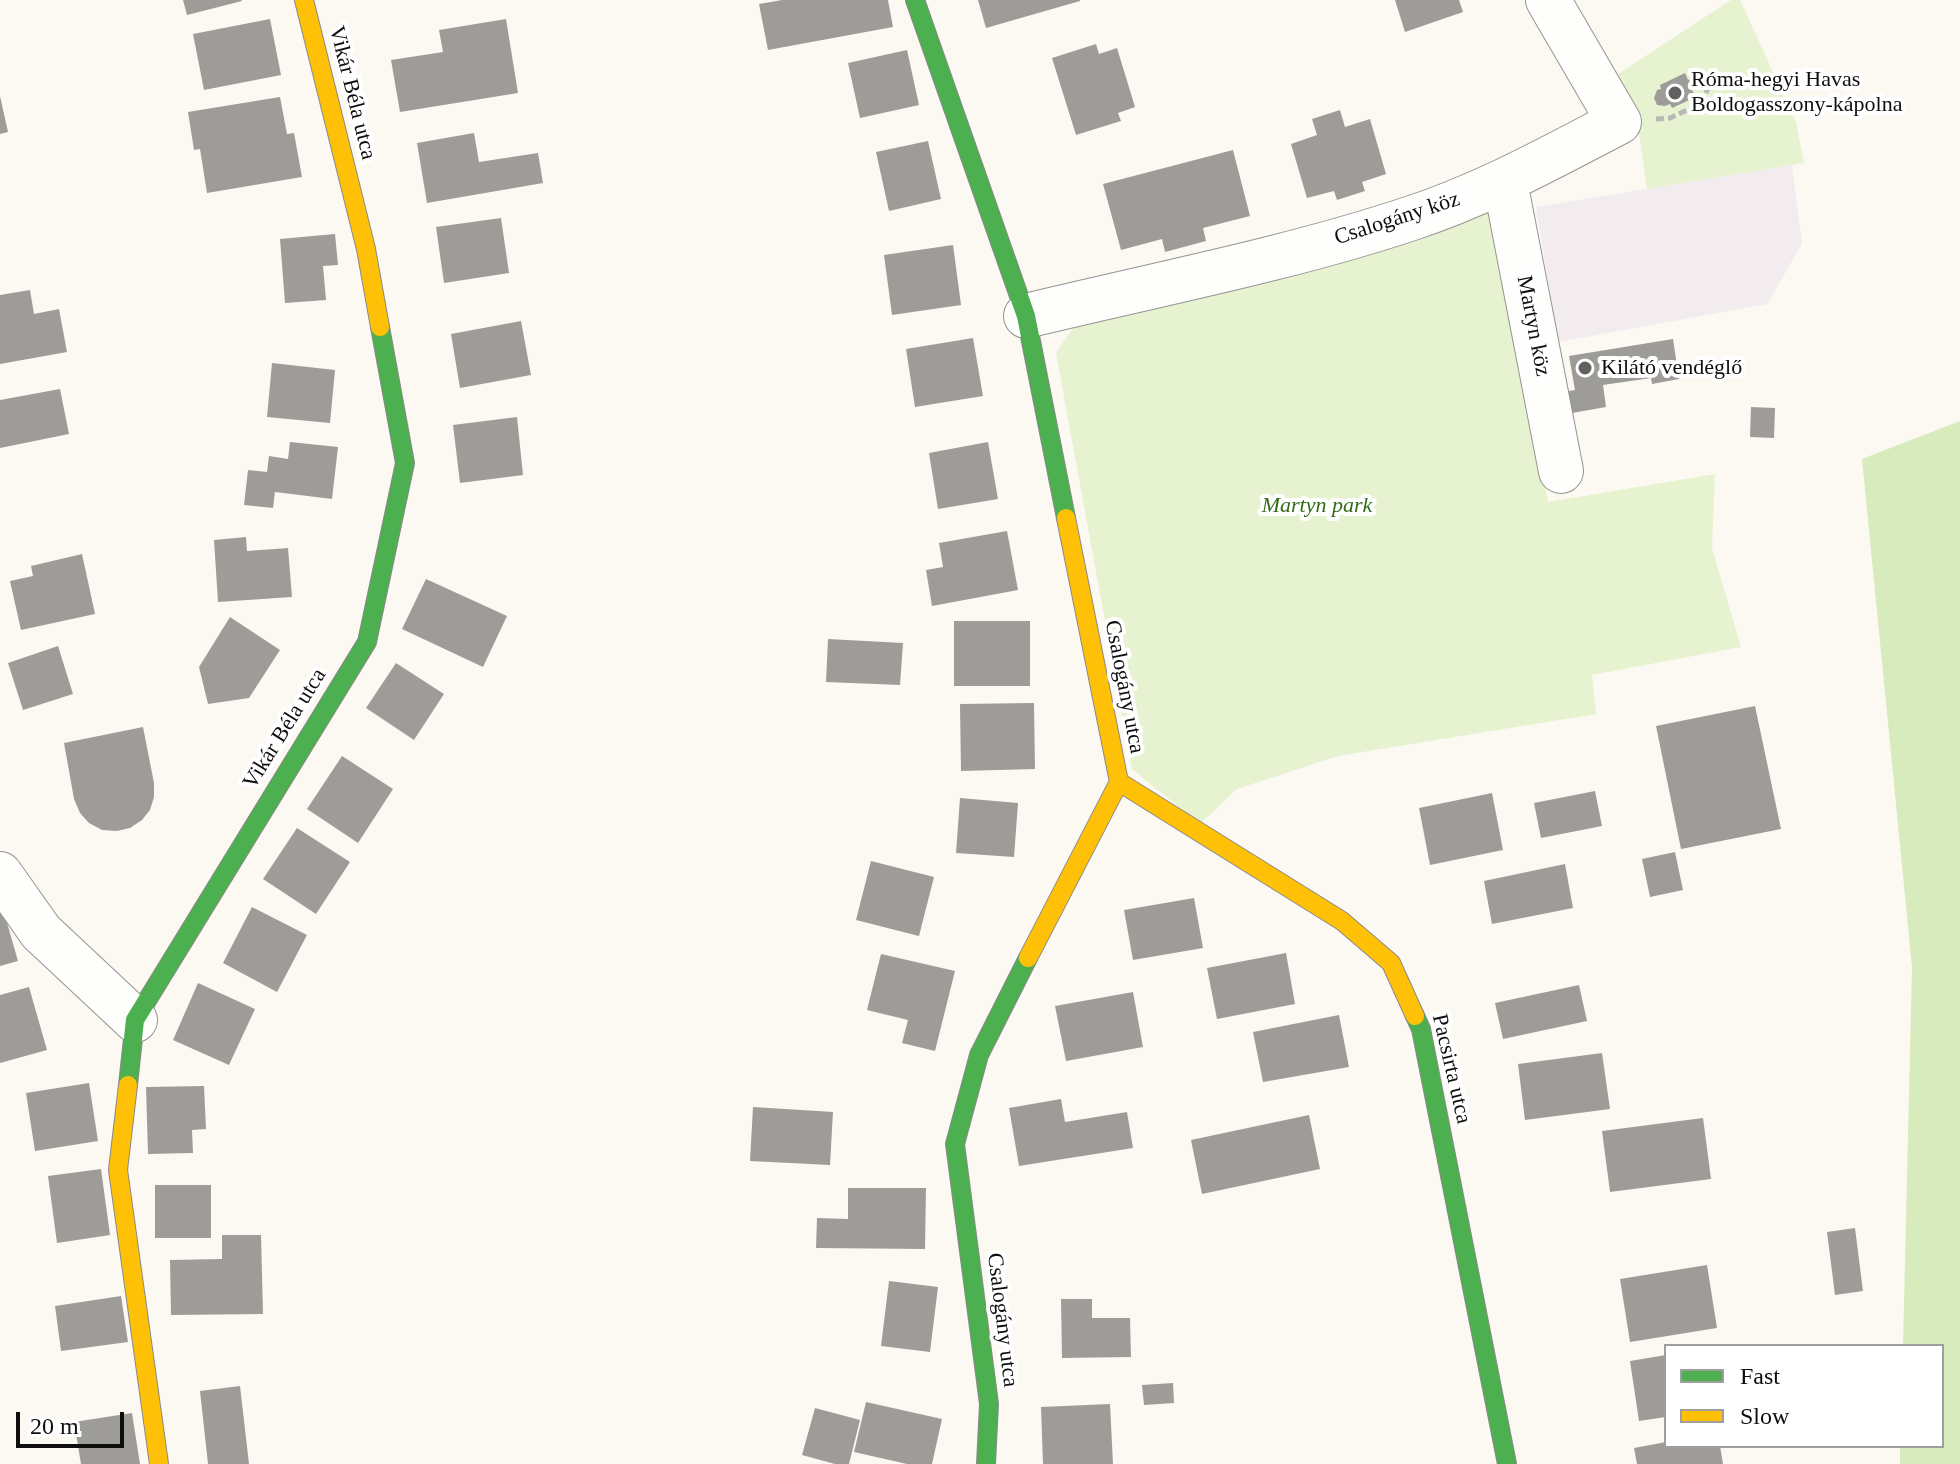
<!DOCTYPE html>
<html>
<head>
<meta charset="utf-8">
<style>
	body { margin:0 }
	#map { position:relative; width:1960px; height:1464px; overflow:hidden; background:#fbf9f2; font-family:"Times New Roman",serif }
	canvas { display:block }
	.legend { position:absolute; left:1664px; top:1344px; width:280px; height:104px; box-sizing:border-box; background:#fff; border:2px solid #9f9f9f; margin:0; padding:10px 14px; list-style:none; font-size:24px; color:#0e0e0e }
	.legend li { display:flex; align-items:center; gap:16px; height:40px }
	.legend b { width:40px; border:2px solid #9f9f9f }
	.scale { position:absolute; left:16px; top:1412px; width:108px; height:36px; box-sizing:border-box; border:4px solid #0e0e0e; border-top:0; padding-left:10px; font-size:24px; line-height:28px; white-space:nowrap; color:#0e0e0e; -webkit-text-stroke:6px #fff; paint-order:stroke }
</style>
</head>
<body>
<div id="map">
<canvas width="1960" height="1464"></canvas>
<ul class="legend">
<li><b style="height:10px;background:#4caf50"></b>Fast</li>
<li><b style="height:10px;background:#ffc107"></b>Slow</li>
</ul>
<div class="scale">20 m</div>
</div>
<script>
const ctx = document.querySelector('canvas').getContext('2d');
ctx.lineJoin = 'round';
function fill(path, color) {
  ctx.fillStyle = color;
  ctx.fill(path, 'evenodd');
}
function stroke(path, color, width, dash) {
  ctx.strokeStyle = color;
  ctx.lineWidth = width;
  ctx.lineCap = dash ? 'butt' : 'round';
  ctx.setLineDash(dash || []);
  ctx.stroke(path);
}
function write(font, color, halo, rows, align = 'center') {
  ctx.font = font + ' "Times New Roman",serif';
  ctx.lineWidth = 8;
  ctx.setLineDash([]);
  ctx.textBaseline = 'middle';
  ctx.strokeStyle = halo;
  ctx.fillStyle = color;
  for (const [text, x, y, turn = 0] of rows) {
    ctx.save();
    ctx.translate(x, y);
    ctx.rotate((+turn || 0) * Math.PI / 180);
    ctx.textAlign = isNaN(turn) ? turn : align;
    if (halo) ctx.strokeText(text, 0, 0);
    ctx.fillText(text, 0, 0);
    ctx.restore();
  }
}
fill(new Path2D(`
	M1792 165 1802 244 1767 304 1558 342 1536 207Z`), '#f2ecef');
fill(new Path2D(`
	M1731 0H1740L1796 122 1804 163 1647 189 1638 125 1615 76Z
	M1498 206 1548 502 1715 474 1712 548 1741 647 1592 675 1596 714 1338 756 1237 789 1200 824 1132 769 1056 353 1077 322Z`), '#e7f3d0');
fill(new Path2D(`
	M1960 421V1464H1900V1446H1942V1346H1903L1912 967 1862 459Z`), '#d8ebbd');
fill(new Path2D(`
	M183 0H241L242 1 187 15Z
	M782 0H888L893 27 768 50 759 4Z
	M978 0H1080V1L986 28Z
	M1395 0H1459L1463 12 1405 32Z
	M270 19 281 75 204 90 193 34Z
	M506 19 518 93 400 112 391 60 443 52 439 30Z
	M1096 44 1099 54 1117 48 1135 107 1118 113 1121 121 1076 135 1052 58Z
	M907 50 919 105 860 118 848 63Z
	M1685 73 1688 80 1695 76 1700 86 1692 90 1696 97 1672 108 1670 104 1665 106 1657 105 1654 98 1657 90 1661 89 1660 85Z
	M0 96 8 132 0 134Z
	M280 97 287 134 294 133 302 177 207 193 200 149 194 150 188 112Z
	M1340 110 1345 127 1370 119 1386 174 1362 182 1365 191 1337 200 1334 191 1307 198 1291 144 1317 135 1312 119Z
	M474 133 479 162 538 153 543 183 427 203 417 143Z
	M928 141 941 199 889 211 876 152Z
	M1233 150 1250 216 1203 228 1206 241 1165 252 1162 239 1121 250 1103 184Z
	M501 218 509 273 444 283 436 227Z
	M335 234 338 265 323 266 326 300 285 303 280 239Z
	M953 245 961 305 892 315 884 255Z
	M30 290 34 314 59 309 67 352 0 364V295Z
	M521 321 531 375 460 388 451 334Z
	M973 338 983 396 915 407 906 349Z
	M1673 339 1679 379 1652 384 1651 378 1603 385 1606 407 1572 413 1568 391 1575 390 1569 356Z
	M272 363 335 370 330 423 267 417Z
	M60 389 69 434 0 448V400Z
	M1751 407 1775 408 1774 438 1750 437Z
	M517 417 523 475 460 483 453 425Z
	M290 442 338 447 332 499 275 492 273 508 244 505 248 470 267 472 269 456 288 459Z
	M988 442 998 499 938 509 929 453Z
	M1007 531 1018 590 932 606 926 570 943 567 939 543Z
	M246 537 247 551 288 548 292 597 218 602 214 540Z
	M82 554 95 614 21 630 10 581 33 576 31 566Z
	M426 579 507 616 483 667 402 629Z
	M230 617 280 650 249 698 208 704 199 667Z
	M954 621H1030V686H954Z
	M828 639 903 643 900 685 826 682Z
	M58 646 73 694 23 710 8 663Z
	M396 663 444 694 414 740 366 708Z
	M1034 703 1035 769 961 771 960 704Z
	M1755 706 1781 829 1681 849 1656 726Z
	M143 727 154 783V797L150 810 142 820 130 828 117 831 102 830 89 823 80 813 74 799 64 743Z
	M342 756 393 789 358 843 307 809Z
	M1595 791 1602 826 1541 838 1534 803Z
	M1492 793 1503 850 1430 865 1419 808Z
	M960 798 1018 803 1014 857 956 853Z
	M297 828 350 862 316 914 263 879Z
	M1675 852 1683 890 1650 897 1642 859Z
	M871 861 934 877 919 936 856 920Z
	M1565 864 1573 908 1492 924 1484 881Z
	M1194 898 1203 948 1133 960 1124 910Z
	M252 907 307 935 277 992 223 963Z
	M3 909 18 961 0 966V910Z
	M1286 953 1295 1004 1217 1019 1207 968Z
	M881 954 955 971 935 1051 902 1043 908 1020 867 1010Z
	M198 983 255 1009 229 1065 173 1040Z
	M1579 985 1587 1021 1503 1039 1495 1003Z
	M29 987 47 1050 0 1063V995Z
	M1133 992 1143 1047 1066 1061 1055 1006Z
	M1339 1015 1349 1067 1263 1082 1253 1032Z
	M1602 1053 1610 1109 1525 1120 1518 1064Z
	M89 1083 98 1141 35 1151 26 1093Z
	M204 1086 206 1129 192 1130 193 1153 148 1154 146 1087Z
	M1061 1099 1065 1122 1127 1112 1133 1148 1019 1166 1009 1108Z
	M753 1107 833 1112 830 1165 750 1161Z
	M1309 1115 1320 1169 1202 1194 1191 1140Z
	M1703 1118 1711 1179 1610 1192 1602 1131Z
	M101 1169 110 1235 57 1243 48 1176Z
	M155 1185H211V1238H155Z
	M848 1188H926L925 1249 816 1248 817 1218 848 1219Z
	M1855 1228 1863 1291 1835 1295 1827 1232Z
	M222 1235H261L263 1314 171 1315 170 1260 222 1259Z
	M1707 1265 1717 1328 1630 1342 1620 1279Z
	M889 1281 938 1287 930 1352 881 1346Z
	M121 1296 128 1342 61 1351 55 1306Z
	M1061 1299H1092V1318H1130L1131 1357 1062 1358Z
	M1666 1355V1417L1639 1421 1630 1361Z
	M1173 1383 1174 1403 1144 1405 1142 1385Z
	M240 1386 249 1464H208L200 1391Z
	M866 1402 942 1419 932 1464H907L854 1452Z
	M1110 1404 1113 1464H1043L1041 1407Z
	M815 1408 860 1420 849 1464H835L802 1455Z
	M132 1413 140 1464H81L74 1422Z
	M1666 1442V1446H1720L1723 1464H1637L1634 1448Z`), '#9e9c98');
const street = new Path2D(`
	M1505 182 1561 471
	M1026 316C1153 285 1285 260 1409 219 1483 195 1550 158 1619 122L1548 0
	M0 874 41 932 135 1020`);
const fast = new Path2D(`
	M915 0 1026 316 1066 518
	M1415 1016 1421 1029 1507 1464
	M128 1085 135 1020 367 642 405 463 380 327
	M986 1464 989 1404 955 1144 979 1055 1028 958`);
const slow = new Path2D(`
	M304 0 366 249 380 327
	M1119 782 1342 921 1391 963 1415 1016
	M1028 958 1119 782 1066 518
	M128 1085 118 1170 159 1464`);
stroke(street, '#959491', 46);
stroke(fast, '#8b8a87', 20);
stroke(slow, '#8b8a87', 20);
stroke(new Path2D(`
	M1656 119 1670 118 1702 103 1708 88 1704 78`), '#b8b8b6', 5, [8, 4]);
stroke(street, '#fefefd', 44);
stroke(fast, '#4caf50', 18);
stroke(slow, '#ffc107', 18);
for (const [x, y, r, color] of [
	[1675,93,8,"#61605e"],
	[1585,368,8,"#61605e"]
]) {
  const dot = new Path2D();
  dot.arc(x, y, r, 0, 2 * Math.PI);
  ctx.fillStyle = color;
  ctx.fill(dot);
  stroke(dot, '#fff', 3);
}
write('22px', '#0e0e0e', '#fff', [
	["Róma-hegyi Havas",1691,80],
	["Boldogasszony-kápolna",1691,105],
	["Kilátó vendéglő",1601,368]
], 'left');
write('22px', '#0e0e0e', '#fff', [
	["Vikár Béla utca",352,93,76],
	["Csalogány köz",1397,219,-18],
	["Martyn köz",1533,326,79],
	["Csalogány utca",1124,687,79],
	["Vikár Béla utca",285,729,-58],
	["Pacsirta utca",1451,1069,77],
	["Csalogány utca",1002,1320,83]
]);
write('italic 22px', '#316c17', '#fff', [
	["Martyn park",1317,506]
]);
</script>
</body>
</html>
